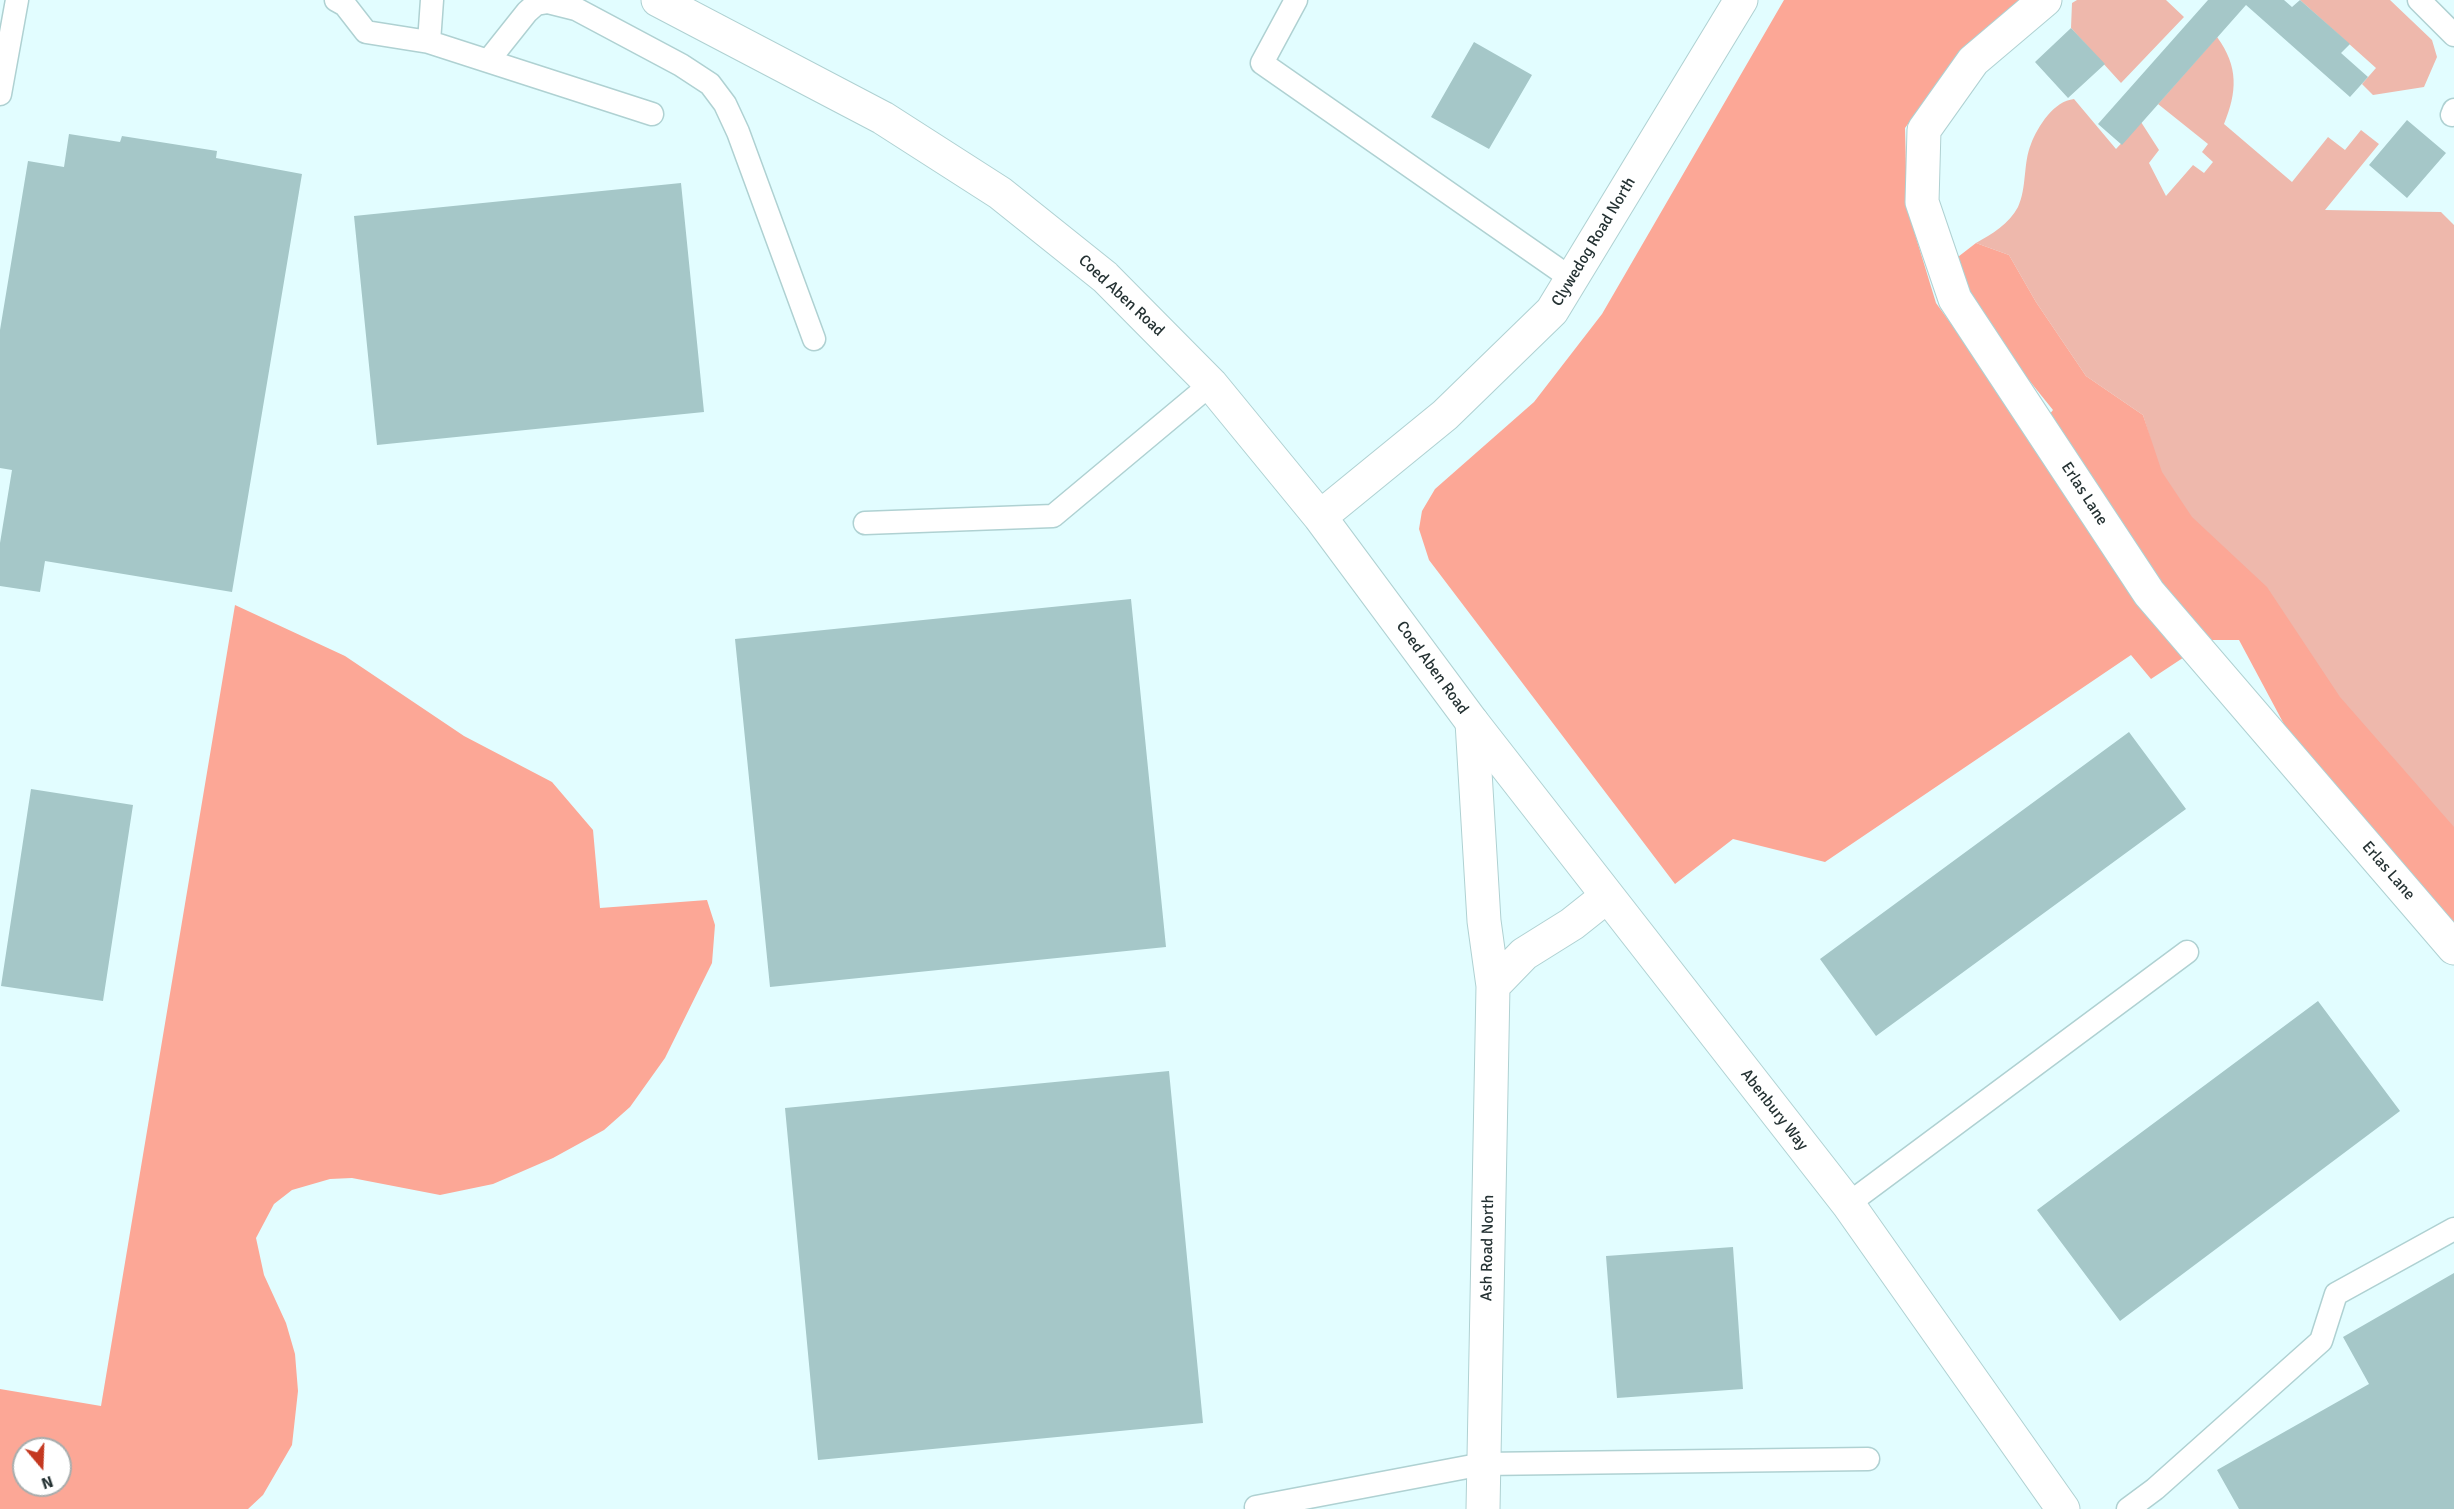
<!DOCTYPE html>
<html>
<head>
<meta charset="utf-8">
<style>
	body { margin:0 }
	#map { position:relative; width:2454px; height:1509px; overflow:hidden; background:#e2fdff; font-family:Signika,sans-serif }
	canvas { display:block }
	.north { position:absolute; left:12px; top:1437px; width:60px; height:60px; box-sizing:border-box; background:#fff; border:2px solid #a8adad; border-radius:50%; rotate:161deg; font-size:16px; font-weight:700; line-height:24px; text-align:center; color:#253233 }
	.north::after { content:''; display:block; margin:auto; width:21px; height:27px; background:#c43820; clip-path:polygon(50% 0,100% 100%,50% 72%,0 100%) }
</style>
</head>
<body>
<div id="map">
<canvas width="2454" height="1509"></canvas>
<div class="north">N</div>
</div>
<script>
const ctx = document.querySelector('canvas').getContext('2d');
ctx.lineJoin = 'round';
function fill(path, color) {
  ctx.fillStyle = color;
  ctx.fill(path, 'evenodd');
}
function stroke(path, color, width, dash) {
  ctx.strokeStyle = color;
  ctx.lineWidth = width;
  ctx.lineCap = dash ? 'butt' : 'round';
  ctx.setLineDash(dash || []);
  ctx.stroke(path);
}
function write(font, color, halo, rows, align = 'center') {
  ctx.font = font + ' Signika,sans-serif';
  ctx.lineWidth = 4.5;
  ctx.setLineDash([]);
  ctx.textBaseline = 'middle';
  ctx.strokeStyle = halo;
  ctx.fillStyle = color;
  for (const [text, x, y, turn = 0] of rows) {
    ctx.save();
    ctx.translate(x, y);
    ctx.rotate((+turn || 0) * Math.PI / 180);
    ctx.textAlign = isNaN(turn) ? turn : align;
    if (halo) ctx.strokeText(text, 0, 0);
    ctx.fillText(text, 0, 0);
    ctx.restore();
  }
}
fill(new Path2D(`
	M2077 0H2166L2184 17 2121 83 2071 28 2072 3Z
	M2300 0H2390L2432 40 2437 57 2424 87 2373 95 2362 84 2376 68Z
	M2217 37C2239 67 2237 92 2224 124L2292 182 2328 137 2345 150 2361 130 2379 144 2325 210 2441 212 2454 225V881L2189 565 2143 415 2086 376 2036 302 2009 255 1976 243C1992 234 2009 224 2018 207 2027 188 2023 163 2031 144 2038 126 2054 101 2074 99L2116 149 2141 122 2159 150 2149 163 2166 196 2193 165 2204 173 2213 162 2202 152 2208 144 2158 104Z`), '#eeb8ac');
fill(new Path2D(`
	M1784 0H2019L1963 48 1905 128 1907 208 1936 303 2032 436 2053 410 2016 364 1979 311 1954 260 1976 243 2009 255 2036 302 2086 376 2143 415 2162 472 2192 517 2267 587 2340 697 2454 827V929L2293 741 2239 640H2210L2151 679 2131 655 1825 862 1733 839 1675 884 1429 560 1419 529 1422 511 1435 489 1534 402 1602 314Z
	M235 605 345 656 464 736 552 782 593 830 600 908 707 900 715 925 712 963 665 1058 630 1107 604 1130 553 1158 493 1184 440 1195 352 1178 330 1179 292 1190 274 1204 256 1238 264 1275 286 1323 295 1354 298 1391 292 1445 263 1495 248 1509H0V1389L101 1406ZM24 1449H60V1485H24Z`), '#fca796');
fill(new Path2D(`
	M2208 0H2284L2292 7 2300 0 2350 44 2341 53 2368 77 2350 97 2246 5 2122 145 2098 124Z
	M2071 28 2105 64 2068 98 2035 62Z
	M1474 42 1532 75 1489 149 1431 117Z
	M2407 120 2446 153 2407 198 2369 165Z
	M69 134 120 142 122 136 217 151 216 158 302 174 232 592 45 561 40 592 0 586V543L12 470 0 468V330L28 161 64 167Z
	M681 183 704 412 377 445 354 216Z
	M1131 599 1166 947 770 987 735 639Z
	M2129 732 2186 809 1876 1036 1820 959Z
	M31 789 133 805 103 1001 1 986Z
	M2318 1001 2400 1111 2120 1321 2037 1210Z
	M1169 1071 1203 1423 818 1460 785 1108Z
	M1733 1247 1743 1389 1617 1398 1606 1256Z
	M2454 1273V1509H2239L2217 1470 2369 1384 2343 1337Z`), '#a5c7c8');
const service = new Path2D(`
	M336 0 345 5 366 32 429 42
	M432 0 429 42 652 114
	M1296 0 1262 63 1572 279
	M2419 0 2454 35
	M488 61 527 12 536 4 548 2 576 9 681 65 710 84 725 104 738 132 814 339
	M0 94 17 0
	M2452 115 2454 110
	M865 523 1053 516 1211 384
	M1848 1204 2187 952
	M1256 1507 1483 1464 1868 1459
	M2128 1509 2155 1489 2321 1341 2336 1294 2454 1229`);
const minor = new Path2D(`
	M2045 0 1973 61 1924 130 1922 202 1955 299 2149 593 2454 948
	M1472 722 1484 921 1493 986 1483 1509
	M1493 986 1524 954 1572 924 1606 897`);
const tertiary = new Path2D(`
	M658 0 883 118 1000 193 1105 277 1211 384 1320 517 1472 722 1848 1204 2063 1509
	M1320 517 1445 415 1552 311 1741 0`);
stroke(service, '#afd1d2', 25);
stroke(minor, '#afd1d2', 35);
stroke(tertiary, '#afd1d2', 35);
stroke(service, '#fff', 22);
stroke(minor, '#fff', 33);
stroke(tertiary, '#fff', 33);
write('16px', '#253233', '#fff', [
	["Clywedog Road North",1594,242,-59],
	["Coed Aben Road",1121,296,43],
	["Erlas Lane",2084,494,57],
	["Coed Aben Road",1432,668,54],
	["Erlas Lane",2388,871,49],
	["Abenbury Way",1774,1110,52],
	["Ash Road North",1488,1248,-89]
]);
</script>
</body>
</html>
